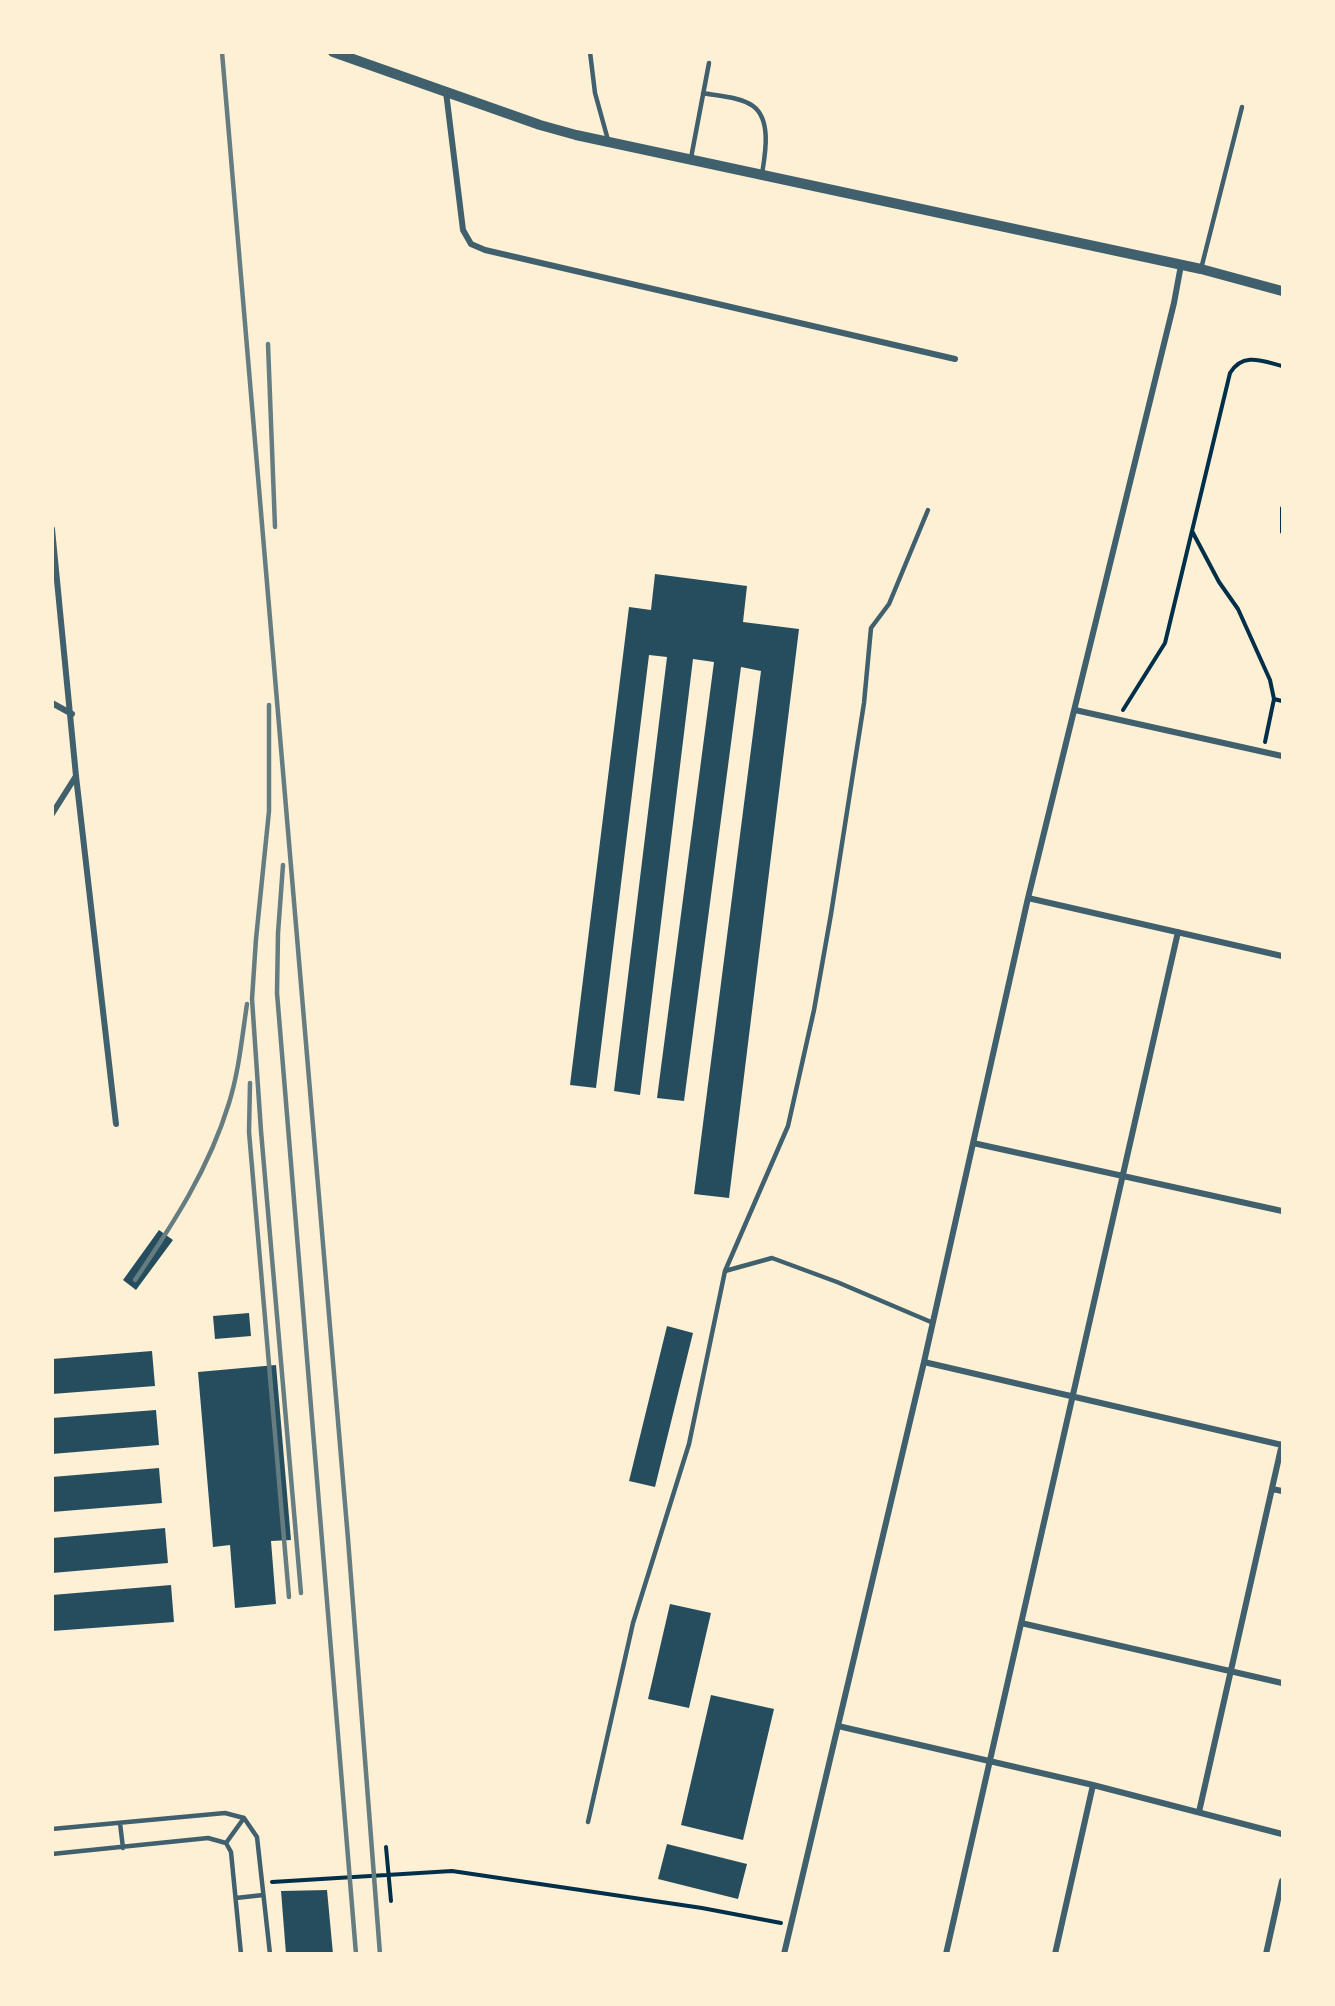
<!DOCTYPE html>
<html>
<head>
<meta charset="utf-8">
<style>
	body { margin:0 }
	#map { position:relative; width:1335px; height:2006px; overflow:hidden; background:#fdf0d5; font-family:"Exo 2",sans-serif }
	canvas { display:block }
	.frame { position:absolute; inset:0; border:54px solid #fdf0d5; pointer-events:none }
</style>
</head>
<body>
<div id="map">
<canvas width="1335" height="2006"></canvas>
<div class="frame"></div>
</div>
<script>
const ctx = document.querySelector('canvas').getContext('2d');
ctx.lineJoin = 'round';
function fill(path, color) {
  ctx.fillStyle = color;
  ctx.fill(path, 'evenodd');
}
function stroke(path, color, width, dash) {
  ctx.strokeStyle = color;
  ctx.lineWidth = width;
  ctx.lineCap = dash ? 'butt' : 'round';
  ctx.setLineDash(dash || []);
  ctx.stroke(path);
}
fill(new Path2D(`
	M655 574 747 586 743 622 799 629 729 1198 694 1194 761 671 741 667 684 1101 657 1098 714 662 693 659 640 1095 614 1091 667 657 649 655 596 1088 570 1085 629 607 651 610Z
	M159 1230 173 1240 136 1290 123 1280Z
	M249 1313 251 1336 215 1339 213 1316Z
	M667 1326 693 1333 655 1487 629 1481Z
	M152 1351 155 1386 52 1394V1359Z
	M276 1365 291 1540 271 1541 276 1604 235 1608 230 1545 213 1547 198 1372Z
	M156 1410 159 1445 52 1454V1418Z
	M159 1468 162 1503 52 1512V1477Z
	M165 1528 168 1563 52 1573V1538Z
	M171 1585 174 1622 52 1631V1595Z
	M670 1604 711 1613 689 1708 648 1699Z
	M711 1695 774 1709 743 1840 681 1825Z
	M667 1844 747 1864 738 1899 658 1879Z
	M327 1890 333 1954H286L281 1891Z`), '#264d5e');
stroke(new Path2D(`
	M1282 508V532
	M1192 531 1219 582 1238 609 1270 680 1274 699 1265 742
	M1274 699 1282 701
	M1123 710 1165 643 1230 373C1243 352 1262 361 1282 366
	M386 1847 391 1901
	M272 1882 452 1871 702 1908 781 1923`), '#003049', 4);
stroke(new Path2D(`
	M590 52 595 93 608 140
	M703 93C718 96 741 97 753 106 772 120 765 155 762 174
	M691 158 709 63
	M1201 269 1242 107
	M725 1271 772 1258 837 1282 931 1322
	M588 1822 633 1623 689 1444 725 1271 788 1126 814 1010 831 914 864 703 871 628 889 604 928 510
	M120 1823 123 1848
	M52 1829 225 1813 244 1818 257 1837 270 1954
	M226 1843 231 1852 241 1954
	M226 1843 244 1818
	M52 1854 208 1838 226 1843
	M236 1898 263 1895`), '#3f606c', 4.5);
stroke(new Path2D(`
	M446 92 463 230 471 244 485 250 955 359
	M52 529 76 776 116 1124
	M52 703 72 714
	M1075 710 1282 756
	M52 814 76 776
	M1028 898 1282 956
	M973 1143 1282 1211
	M924 1362 1282 1445
	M1272 1489 1282 1491
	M1021 1623 1282 1683
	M838 1726 1093 1785 1282 1834
	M1199 1812 1282 1444
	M784 1954 924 1362 1028 898 1174 303 1181 265
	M946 1954 1178 932
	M1055 1954 1093 1785
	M1266 1954 1282 1881`), '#3f606c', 6);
stroke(new Path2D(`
	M333 52 540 125 576 135 1201 269 1282 291`), '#3f606c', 10);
stroke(new Path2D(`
	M222 52 348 1539 380 1954
	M268 344 275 527
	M269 705V811L256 939 252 999 261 1131 301 1593
	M283 865 278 933 277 993 356 1954
	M250 1083 249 1132 289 1597
	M135 1280C173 1224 209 1169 229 1103 239 1071 242 1037 247 1004`), '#657d81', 4.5);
</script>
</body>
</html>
